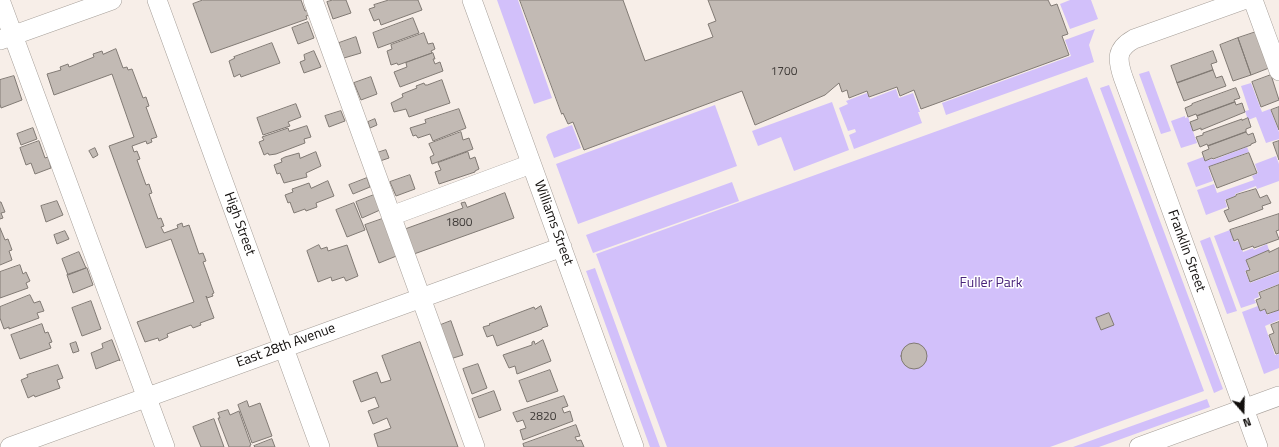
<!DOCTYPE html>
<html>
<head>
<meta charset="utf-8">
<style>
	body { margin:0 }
	#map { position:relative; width:1279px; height:447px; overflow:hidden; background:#f7eee8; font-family:"Titillium Web",sans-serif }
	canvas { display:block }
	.north { position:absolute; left:1223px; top:391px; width:40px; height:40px; -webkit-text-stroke:3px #fff; paint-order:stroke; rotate:160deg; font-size:11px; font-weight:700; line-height:16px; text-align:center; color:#110e0c }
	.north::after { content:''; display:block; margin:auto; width:14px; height:18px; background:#110e0c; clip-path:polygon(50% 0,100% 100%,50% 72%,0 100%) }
</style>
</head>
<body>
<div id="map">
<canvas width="1279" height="447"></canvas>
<div class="north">N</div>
</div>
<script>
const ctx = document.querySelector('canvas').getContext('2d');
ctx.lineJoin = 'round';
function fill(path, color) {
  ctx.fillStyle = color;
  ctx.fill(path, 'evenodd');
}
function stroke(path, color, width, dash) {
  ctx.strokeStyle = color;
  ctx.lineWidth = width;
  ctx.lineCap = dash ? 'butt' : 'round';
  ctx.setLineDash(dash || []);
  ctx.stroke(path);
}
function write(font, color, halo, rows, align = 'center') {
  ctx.font = font + ' "Titillium Web",sans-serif';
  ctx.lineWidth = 3;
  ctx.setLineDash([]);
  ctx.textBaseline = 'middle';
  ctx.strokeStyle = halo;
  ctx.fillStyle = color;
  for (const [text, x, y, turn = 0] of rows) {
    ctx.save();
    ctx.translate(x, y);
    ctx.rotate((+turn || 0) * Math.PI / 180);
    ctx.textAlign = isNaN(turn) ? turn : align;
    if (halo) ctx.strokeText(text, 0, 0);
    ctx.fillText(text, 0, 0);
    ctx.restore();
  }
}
fill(new Path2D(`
	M497 0H518L552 98 534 104Z
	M1070 0H1091L1098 19 1070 29 1060 4Z
	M1095 29 1089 45 1094 62 946 115 942 103 1071 56 1065 40Z
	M1149 71 1171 131 1161 134 1139 74Z
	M1087 77 1204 391 1050 447H667L596 254Z
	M1251 83 1262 112 1270 109 1279 132V139L1266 143 1256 117 1248 120 1245 111 1249 110 1241 86Z
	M1109 85 1223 389 1214 393 1100 88Z
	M896 89 899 98 913 93 920 112H918L922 123 854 149 849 135 856 132 855 129 848 131 839 108 848 104 846 101 867 93 870 99Z
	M832 102 849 150 794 171 781 137 758 146 752 131Z
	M715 105 737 166 578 224 556 164Z
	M1185 116V118L1188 117 1197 143 1181 148 1171 121Z
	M572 125 581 148 554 158 546 137 548 134Z
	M1247 147 1249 152 1208 167 1213 181 1196 187 1187 163 1203 157 1205 161 1212 159 1213 160Z
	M1276 156 1279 164V181L1257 189 1256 186 1235 194V196L1225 200 1227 207 1206 215 1197 190 1214 184 1217 193 1254 180 1252 176 1258 173 1255 164Z
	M732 182 739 201 593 253 586 235Z
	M1230 230 1234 242 1238 241 1243 252 1253 248 1254 250 1267 244 1269 250 1246 260 1249 270 1245 271 1250 283 1279 272V284L1258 292 1259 297 1254 299 1256 303 1241 308 1214 236Z
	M1210 237 1237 311 1227 314 1200 241Z
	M595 268 660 447H650L586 271Z
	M1258 306 1260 311 1265 310 1267 315 1279 310V320L1265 326 1275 355 1279 354V368L1264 374 1242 312Z
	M1207 399 1210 407 1099 447H1073Z`), '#d2c0fa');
const building = new Path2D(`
	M203 0H301L305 11 308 10 310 15 306 16 307 19 211 53 193 4Z
	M333 0H346L351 13 333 19 327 2Z
	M389 0H418L422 10 381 25 379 19 374 21 369 9 375 7 374 5Z
	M520 0H623L645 61 713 37 708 24 716 21 708 0H1048L1051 6 1057 4 1068 34 1062 36 1069 55 921 109 914 90 900 96 897 87 869 97 867 91 849 98 847 90 842 92 839 83 825 95 755 125 742 91 584 150 573 122 568 124 563 113 562 114Z
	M413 18 419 33 378 48 373 33Z
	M308 22 314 38 298 44 292 28Z
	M1256 32 1269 68 1251 75 1238 38Z
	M424 33 428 44 433 43 435 49 431 51 432 53 398 65 397 63 391 65 387 51 392 49 391 45Z
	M356 37 361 53 344 58 339 43Z
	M1238 38 1251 75 1233 81 1220 45Z
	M272 43 280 63 241 77 240 74 234 77 229 61 235 58 234 57Z
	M116 49 123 68 127 67 128 70 132 69 143 98 146 97 149 106 146 107 157 137 151 139 152 142 147 144 146 141 132 146 134 152 137 151 140 159 137 160 146 185 149 184 152 193 149 194 158 219 161 218 164 226 161 227 164 233 178 228 177 225 182 223 183 227 189 225 199 254 203 253 206 261 203 262 214 293 212 294 213 296 207 298 206 296 214 318 200 323 201 325 193 328 191 325 167 334 168 337 159 341 158 338 145 342 137 322 194 302 171 239 146 248 109 146 134 137 112 74 54 95 47 74 61 70 60 67 68 64 69 67 94 57 93 54 102 51 103 54Z
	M314 51 321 67 304 73 300 62 305 60 304 55Z
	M1213 51 1217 62 1211 64 1213 70 1177 83 1171 66Z
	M433 53 435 59H433L435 64 440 62 443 71 400 87 394 72 407 67 406 63Z
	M1213 70 1216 78 1222 76 1226 86 1184 101 1177 83Z
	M1271 75 1279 100 1261 107 1252 82Z
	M14 76 22 100 1 108 0 104V80Z
	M371 77 377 94 361 100 354 83Z
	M442 80 450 103 409 117 406 109 394 112 391 103 403 97 402 94 417 88 416 86 424 83 425 85H427Z
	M1236 88 1240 98 1234 100 1235 102 1197 116 1196 114 1188 117 1185 108 1192 105V104Z
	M1235 102 1236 105 1242 103 1245 112 1201 130V128L1193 131 1190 122 1198 119 1197 116Z
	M296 104 301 117 288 122 290 126 263 135 257 118Z
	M1279 107V130L1271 110Z
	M459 109 466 128 433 141 430 134 418 138 416 135 413 136 410 128 426 123 425 120Z
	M341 111 345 121 329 127 325 116Z
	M1248 118 1251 127 1246 129V132L1208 146 1207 144 1200 147 1196 137 1203 135V133L1242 119V120Z
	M375 119 377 125 370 128 368 122Z
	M307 126 311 137 304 139 305 143 276 154 269 155 268 153 264 155 259 142 264 140 262 137 288 128 289 131Z
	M33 128 37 139 21 145 17 134Z
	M461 132 463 140 469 138 473 149 432 164 430 157 434 155 429 144Z
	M1246 132 1248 135 1253 133 1256 142 1251 144V145L1213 159 1212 158 1205 161 1202 152 1209 149 1208 146Z
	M39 141 45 158 48 157 51 168 35 174 31 163 26 165 20 148Z
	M1279 141V160L1273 143Z
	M95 148 98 155 93 158 89 151Z
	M386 150 389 158 380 161 377 153Z
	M316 152 321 166 306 173 307 177 284 183 280 173 277 174 274 165 282 162 281 159 285 157 299 153 300 158Z
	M468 152 470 159 475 157 479 169 475 171V172L439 184 435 172 441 170 438 163Z
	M1249 153 1257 173 1217 188 1209 167Z
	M410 175 415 189 396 196 390 182Z
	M367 178 370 187 353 194 349 185Z
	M328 181 334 196 316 203 317 207 306 211 305 209 294 213 290 202 288 203 285 195 293 192 292 189 295 188 309 183 311 188Z
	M1256 189 1260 198 1267 195 1271 203 1262 206 1263 209 1229 222 1224 211 1229 209 1226 200 1236 196V195Z
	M505 193 514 218 414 254 405 229 463 208 461 203 465 202 467 207Z
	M374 195 380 210 362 218 356 202Z
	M57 201 63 215 46 222 41 206Z
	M0 202H1L5 212 1 213 3 218 0 219Z
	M354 203 365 230 347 237 336 210Z
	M1279 214V230L1276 231 1279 239 1254 248 1253 246 1242 250 1238 239 1234 241 1230 230Z
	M385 218 399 255 379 263 365 225Z
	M0 228 5 240 8 239 12 250 9 251 12 260 0 265Z
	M65 231 69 239 57 244 54 235Z
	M319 245 321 249 327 247 328 251 347 245 358 276 346 281 344 277 332 281 331 277 318 282 307 251Z
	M1279 248V271L1250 282 1246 271 1250 270 1246 260 1269 250V252Z
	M79 252 86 268 68 275 62 259Z
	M20 265 23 274 26 272 30 281 26 283 28 288 0 298V272Z
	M87 268 93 285 73 293 67 275Z
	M1279 285V310L1267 314 1265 309 1260 311 1256 300 1261 298 1259 293Z
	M30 295 34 303 40 301 44 311 37 313 39 318 9 329V327L4 329 0 318V307Z
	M91 301 101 329 82 336 72 308Z
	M541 306 548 326 542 328V329L497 346 493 335 487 337 483 327 490 325 489 324 534 307 535 309Z
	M1109 313 1114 325 1101 330 1096 318Z
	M451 321 463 355 450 359 438 326Z
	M1279 322V353L1276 354 1269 335 1274 333 1271 325Z
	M42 324 45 333 48 332 52 342 49 343 51 348 20 359 11 335Z
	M112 340 120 361 119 360 96 369 91 353 103 348 102 344Z
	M543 340 551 361 517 374 515 366 509 368 503 355 532 345V342L534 341 535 344Z
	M76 342 79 351 73 353 70 344Z
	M420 342 458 447H378L374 434 391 428 387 418 373 424 368 411 379 407 375 397 361 402 353 381 377 372 381 383 391 380 382 356Z
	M901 356a13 13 0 1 1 26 0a13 13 0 1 1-26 0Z
	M478 364 487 388 472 394 463 369Z
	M58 365 63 378 57 380 60 388 35 397 34 395 28 398 21 380 28 377 27 375Z
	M550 370 558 391 527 402 519 381Z
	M494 391 501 410 479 418 472 399Z
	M564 396 568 406 562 408 564 413 570 411 573 421 523 440 520 430 526 428 523 420 517 422 513 413Z
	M247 401 249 407 260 403 272 436 252 443 238 405Z
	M228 410 230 415 239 411 251 445H250V447H229L218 418H220L218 413Z
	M214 419 224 447H201L193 427Z
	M576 425 580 436 575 437 577 441 581 440 584 447H524L523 444Z
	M272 439 275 447H255L254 446Z`);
fill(building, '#c2bab4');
stroke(building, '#817a74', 1);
const minor = new Path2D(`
	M0 0 165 447
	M157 0 320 447
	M313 0 475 447
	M472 0 634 447
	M1243 0 1134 39C1116 49 1117 59 1123 77L1258 447
	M1253 0 1279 71
	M0 40 112 0
	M391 216 531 164
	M10 447 562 247
	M1139 447 1279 396`);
stroke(minor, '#a69f99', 20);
stroke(minor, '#fff', 19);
write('12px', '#3d3936', null, [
	["1700",784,72],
	["1800",459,223],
	["2820",543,417]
]);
write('14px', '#110e0c', '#fff', [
	["Williams Street",553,223,70],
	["High Street",239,224,70],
	["Franklin Street",1186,251,70],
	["East 28th Avenue",286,346,-20]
]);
write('14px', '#48237a', '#fff', [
	["Fuller Park",991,284]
]);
</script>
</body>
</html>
